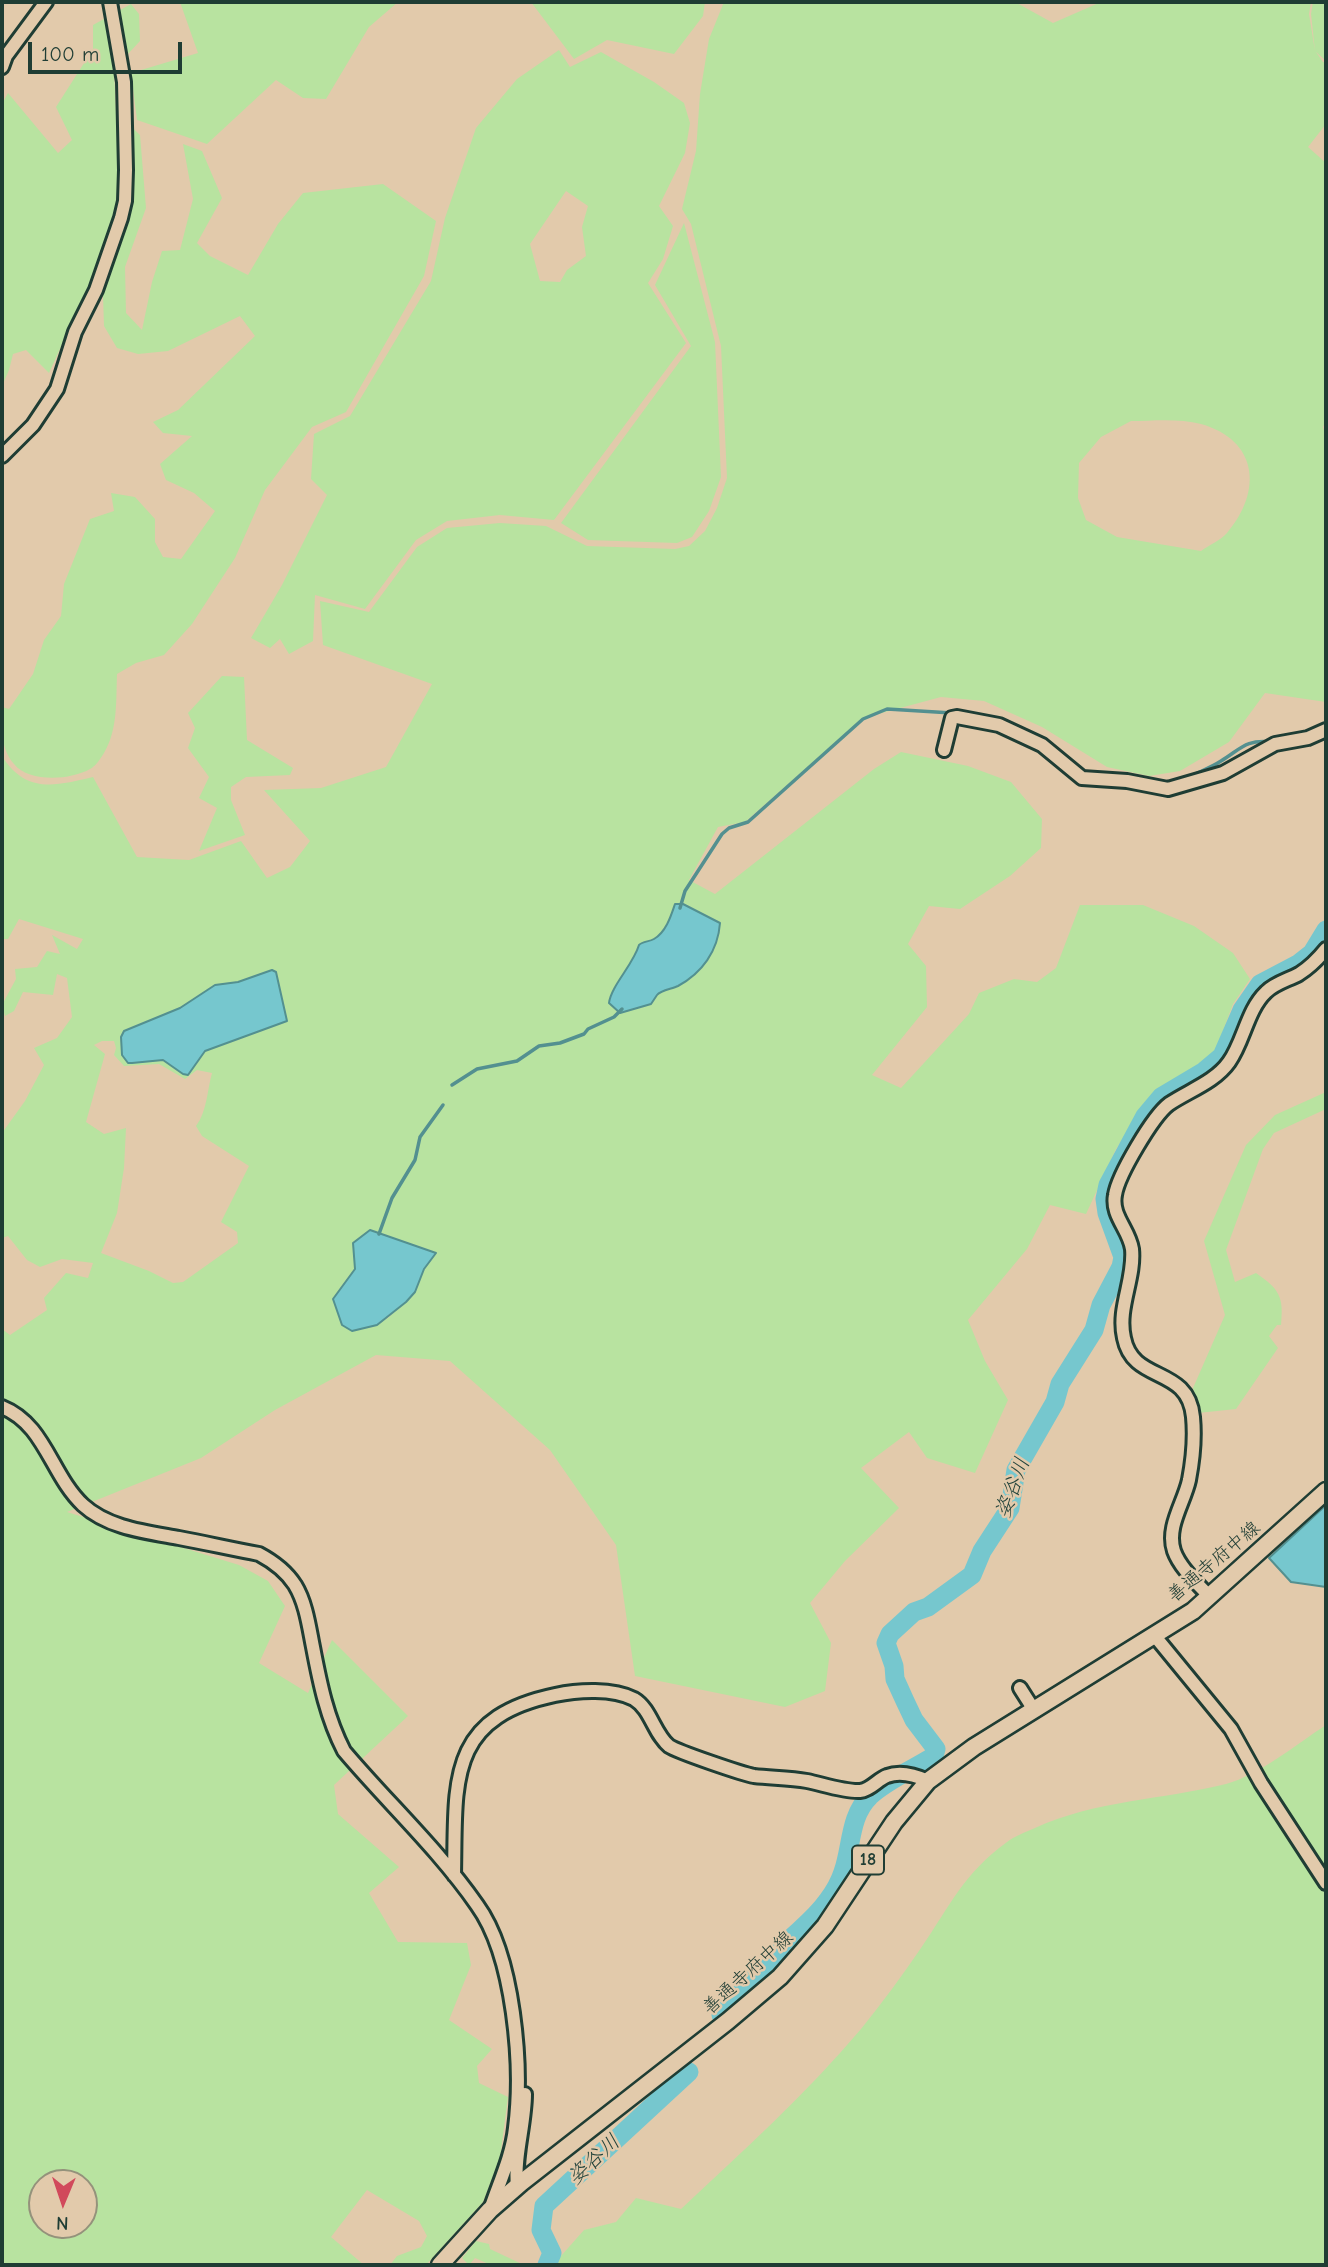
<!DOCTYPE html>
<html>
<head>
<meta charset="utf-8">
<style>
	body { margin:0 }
	#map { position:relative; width:1328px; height:2267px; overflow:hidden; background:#e2caab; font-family:"Comic Neue",sans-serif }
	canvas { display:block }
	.frame { position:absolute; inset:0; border:4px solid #1f3d34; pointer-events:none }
	.north { position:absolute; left:28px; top:2169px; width:70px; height:70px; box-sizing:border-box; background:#e2caab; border:2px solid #94927b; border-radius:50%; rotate:182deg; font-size:19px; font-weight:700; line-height:28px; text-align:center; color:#1f3d34 }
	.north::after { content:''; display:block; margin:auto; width:24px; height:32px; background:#d1495b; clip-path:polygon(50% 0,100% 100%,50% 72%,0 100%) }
	.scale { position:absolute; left:28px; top:42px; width:154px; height:32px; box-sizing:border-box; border:4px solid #1f3d34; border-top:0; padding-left:9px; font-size:21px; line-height:24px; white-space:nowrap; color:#1f3d34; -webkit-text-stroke:5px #e2caab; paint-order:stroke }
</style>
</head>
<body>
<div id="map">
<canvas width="1328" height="2267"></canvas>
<div class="frame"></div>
<div class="north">N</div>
<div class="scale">100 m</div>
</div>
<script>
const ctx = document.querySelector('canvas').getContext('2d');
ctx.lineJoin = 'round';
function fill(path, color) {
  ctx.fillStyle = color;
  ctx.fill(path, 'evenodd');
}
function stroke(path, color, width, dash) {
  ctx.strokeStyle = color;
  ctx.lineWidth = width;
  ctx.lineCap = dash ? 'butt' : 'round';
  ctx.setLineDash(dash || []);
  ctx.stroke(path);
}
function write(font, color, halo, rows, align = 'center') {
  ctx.font = font + ' "Comic Neue","Klee One",sans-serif';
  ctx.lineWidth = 5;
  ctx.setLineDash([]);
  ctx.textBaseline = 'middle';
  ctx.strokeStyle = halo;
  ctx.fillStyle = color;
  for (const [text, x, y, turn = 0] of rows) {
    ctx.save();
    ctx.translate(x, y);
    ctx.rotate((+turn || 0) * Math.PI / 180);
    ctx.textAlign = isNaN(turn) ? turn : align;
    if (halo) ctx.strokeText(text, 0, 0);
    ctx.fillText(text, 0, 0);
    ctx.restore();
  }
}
fill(new Path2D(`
	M180 2H398L369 27 326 99 303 98 276 80 207 144 137 120 131 73 198 53Z
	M531 2H705L703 16 674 54 607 40 574 59Z
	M724 2H1015L1053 23 1101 2H1311L1309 14 1315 51 1311 14 1313 2H1326V61L1316 52 1323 62 1326 63V124L1308 147 1326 163V421L1323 427 1326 436V702L1265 693 1229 742 1180 771 1149 776 1107 767 1042 727 984 701 941 697 863 718 745 822 718 827 689 880 715 894 874 769 901 752 968 766 1011 782 1042 819 1041 848 1010 876 960 909 929 906 908 944 926 966 927 1007 872 1075 901 1088 969 1014 979 993 1014 979 1037 982 1056 968 1080 905H1143L1194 926 1233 953 1250 979 1233 1004 1215 1052 1183 1075 1152 1094 1116 1149 1086 1214 1050 1205 1027 1249 968 1320 985 1361 1008 1400 975 1473 927 1458 909 1432 861 1468 899 1508 845 1561 810 1603 831 1643 825 1691 785 1707 635 1676 616 1545 550 1450 450 1361 376 1355 275 1410 201 1458 67 1512 239 1565 268 1581 285 1606 259 1663 308 1693 332 1640 408 1716 334 1785 338 1814 399 1867 369 1893 398 1942 467 1943 471 1965 449 2020 492 2049 477 2066 479 2083 508 2097 500 2158 483 2202 426 2265H390L397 2256 421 2247 427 2236 419 2221 367 2190 331 2237 364 2265H2V1329L10 1335 47 1310 44 1298 66 1273 88 1278 93 1263 62 1259 40 1267 27 1260 8 1236 2 1238V1133L25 1101 44 1065 34 1048 57 1038 72 1017 67 978 57 974 53 995 23 992 14 1011 5 1016 2 1005 16 979 15 969 37 967 47 951 60 954 52 935 77 949 83 939 19 919 8 939H2V756C26 794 55 786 93 777L137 857 189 860 241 841 267 878 290 867 310 841 264 790 321 788 386 767 432 684 323 645 320 601 369 612 417 547 447 528 500 523 546 526 587 546 675 549 689 546 705 531 717 508 727 478 721 346 691 224 682 209 696 151 700 94 709 39ZM1131 421C1152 421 1179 418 1201 424 1258 440 1263 491 1227 533 1221 540 1209 545 1201 551L1117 537 1086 520 1078 498 1079 463 1101 437ZM272 970 287 1021 205 1051 194 1067H173L163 1060 128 1063 124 1031 180 1008 215 985 238 982ZM102 1041H114L116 1048 114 1055 124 1066 159 1064 185 1079 197 1070 212 1073C207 1091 207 1111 196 1126L202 1136 249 1166 221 1222 237 1232 238 1243 183 1282 173 1283 149 1271 101 1253 117 1213 124 1168 126 1128 104 1134 86 1122 105 1054 94 1045ZM370 1230 436 1253 424 1269 415 1292 388 1318 365 1328 342 1325 333 1299 355 1269ZM42 2183H84V2225H42Z
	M131 4 139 14 140 41 114 69 116 112 140 135 146 208 125 267 126 313 142 330 152 282 162 251 180 250 193 199 183 144 202 151 222 198 197 243 210 256 248 275 278 224 303 193 383 184 436 221 424 276 346 412 312 427 265 490 235 558 192 624 164 655 136 663 117 674C116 700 118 730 104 753 101 758 95 767 90 769 71 780 29 783 14 764 0 748 2 728 2 707L9 709 33 674 44 640 61 616 64 584 90 519 114 511 111 493 135 497 155 519V542L163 557 181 559 215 511 194 493 166 480 160 464 192 436 163 433 153 422 178 410 255 336 240 316 168 351 138 354 117 348 104 326 103 296 91 281 49 373 26 350 13 354 9 370 2 386V104L8 93 58 153 72 140 56 107 93 49V25Z
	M559 50 570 67 601 52 654 82 684 103 690 123 685 153 659 206 673 226 663 259 648 283 686 343 554 520 500 515 447 521 416 540 365 609 315 595 313 641 289 654 280 639 270 648 251 638 282 585 327 495 311 479 314 434 350 416 431 281 445 218 476 128 517 79ZM566 191 588 206 582 227 586 256 567 270 560 282 540 281 530 244Z
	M684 223 715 342 721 477 709 511 692 537 677 543 588 540 561 523 691 346 655 285Z
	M222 676 244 677 247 740 293 768 290 775 246 777 231 787V800L245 835 199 851 217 808 199 798 209 777 188 748 195 728 188 713Z
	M1326 1092V1109L1274 1133 1263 1149 1226 1250 1235 1282 1256 1273C1279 1289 1284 1296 1281 1325H1277L1269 1336 1278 1348 1236 1409 1198 1413 1193 1388 1225 1315 1204 1241 1246 1145 1275 1115Z
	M1326 1725V2265H553L584 2230 616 2222 636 2198 681 2209C743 2151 806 2094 861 2029 882 2003 902 1976 921 1948 950 1906 963 1874 1007 1842 1015 1836 1026 1832 1035 1828 1096 1800 1162 1800 1226 1784 1259 1775 1297 1744 1326 1725Z
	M476 2241 489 2244 490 2249 524 2265H491L475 2258 469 2265 462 2258Z`), '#b8e3a0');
const water = new Path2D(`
	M675 904H683L720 923C718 951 702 973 678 986 672 989 661 990 657 995 655 998 653 1001 651 1004L620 1013 609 1003C611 986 633 965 639 945 643 941 649 942 654 939 666 932 671 916 675 904Z
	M272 970 276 972 287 1021 205 1051 188 1075 183 1074 163 1060 132 1063H128L122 1055 121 1037 124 1031 180 1008 215 985 238 982Z
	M370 1230 436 1253 424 1269 415 1292 406 1302 377 1325 352 1331 342 1325 333 1299 355 1269 353 1243Z
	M1326 1505V1587L1291 1582 1269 1558Z`);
fill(water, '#76c7ce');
stroke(water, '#539090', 2);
stroke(new Path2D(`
	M1191 776C1201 771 1212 767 1221 761 1241 749 1245 739 1272 742
	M680 908 685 891 722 834 729 828 748 822 863 719 887 709 952 713
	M452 1085 477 1069 517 1061 539 1046 560 1043 584 1034 588 1029 614 1017 622 1009
	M379 1234 392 1198 415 1160 420 1137 443 1105`), '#539090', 3.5);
stroke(new Path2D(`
	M721 2015C744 1990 765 1962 790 1939 804 1926 817 1916 828 1900 834 1892 840 1881 843 1872 852 1847 849 1816 870 1796 889 1779 912 1770 934 1756L936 1749 914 1720 905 1701 895 1679 894 1666 886 1643 890 1634 914 1612 928 1607 972 1575 982 1551 1010 1508 1016 1470 1055 1402 1060 1384 1094 1330 1101 1305 1121 1267 1123 1257 1107 1213 1105 1199 1108 1185 1145 1116 1161 1097 1203 1072 1222 1056 1242 1010 1260 984 1298 964 1312 953 1326 930
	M547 2265 552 2253 541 2230 544 2206 689 2072`), '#76c7ce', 19);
const minor = new Path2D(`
	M2 67 6 56 46 2
	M2 456 33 425 57 389 75 332 96 290 121 218 125 201 126 170 124 82 110 2
	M944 750 952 718 957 717 999 725 1042 745 1082 778 1127 781 1168 789 1223 773 1275 744 1308 738 1326 730
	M2 1407C45 1424 51 1475 83 1505 108 1528 146 1532 179 1538 206 1543 232 1549 259 1554 274 1562 286 1571 295 1585 306 1603 309 1627 313 1647 320 1684 327 1718 344 1751 387 1802 438 1849 477 1905 514 1956 523 2066 515 2128 512 2156 499 2183 490 2210
	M1210 1597C1198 1584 1180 1568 1174 1551 1166 1527 1184 1503 1189 1480 1193 1459 1195 1438 1193 1417 1188 1365 1133 1384 1124 1338 1117 1308 1135 1279 1132 1249 1129 1229 1111 1216 1115 1195 1118 1175 1153 1116 1169 1104 1188 1091 1215 1082 1229 1062 1244 1041 1247 1010 1266 992 1275 983 1288 980 1299 974 1310 967 1318 959 1326 949
	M1154 1635 1231 1729 1261 1783 1326 1883
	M1020 1688 1034 1710
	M454 1875C456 1782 446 1718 555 1695 578 1690 613 1688 634 1699 651 1709 654 1734 669 1746 678 1752 743 1774 754 1776 772 1778 790 1778 807 1781 822 1784 845 1792 860 1791 871 1790 878 1779 887 1776 900 1771 917 1776 928 1781
	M517 2186C514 2156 525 2124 525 2094`);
const major = new Path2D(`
	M440 2265 490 2210 521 2183 728 2021 780 1977 825 1926 894 1822 928 1781 974 1747 1193 1611 1326 1491`);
stroke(minor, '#1f3d34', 18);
stroke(major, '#1f3d34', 21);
stroke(minor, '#e2caab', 12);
stroke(major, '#e2caab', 16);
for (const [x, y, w] of [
	[868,1860,32]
]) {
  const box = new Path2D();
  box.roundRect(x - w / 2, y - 14.5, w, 29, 5);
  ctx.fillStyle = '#e2caab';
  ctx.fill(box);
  stroke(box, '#1f3d34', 2);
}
write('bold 18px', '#1f3d34', null, [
	["18",868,1860]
]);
write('19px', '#1f3d34', '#e2caab', [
	["善通寺府中線",1214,1562,-40],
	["善通寺府中線",748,1973,-42]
]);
write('italic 21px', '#23443c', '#e2caab', [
	["姿谷川",1013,1488,-70],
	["姿谷川",594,2160,-43]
]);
</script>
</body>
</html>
